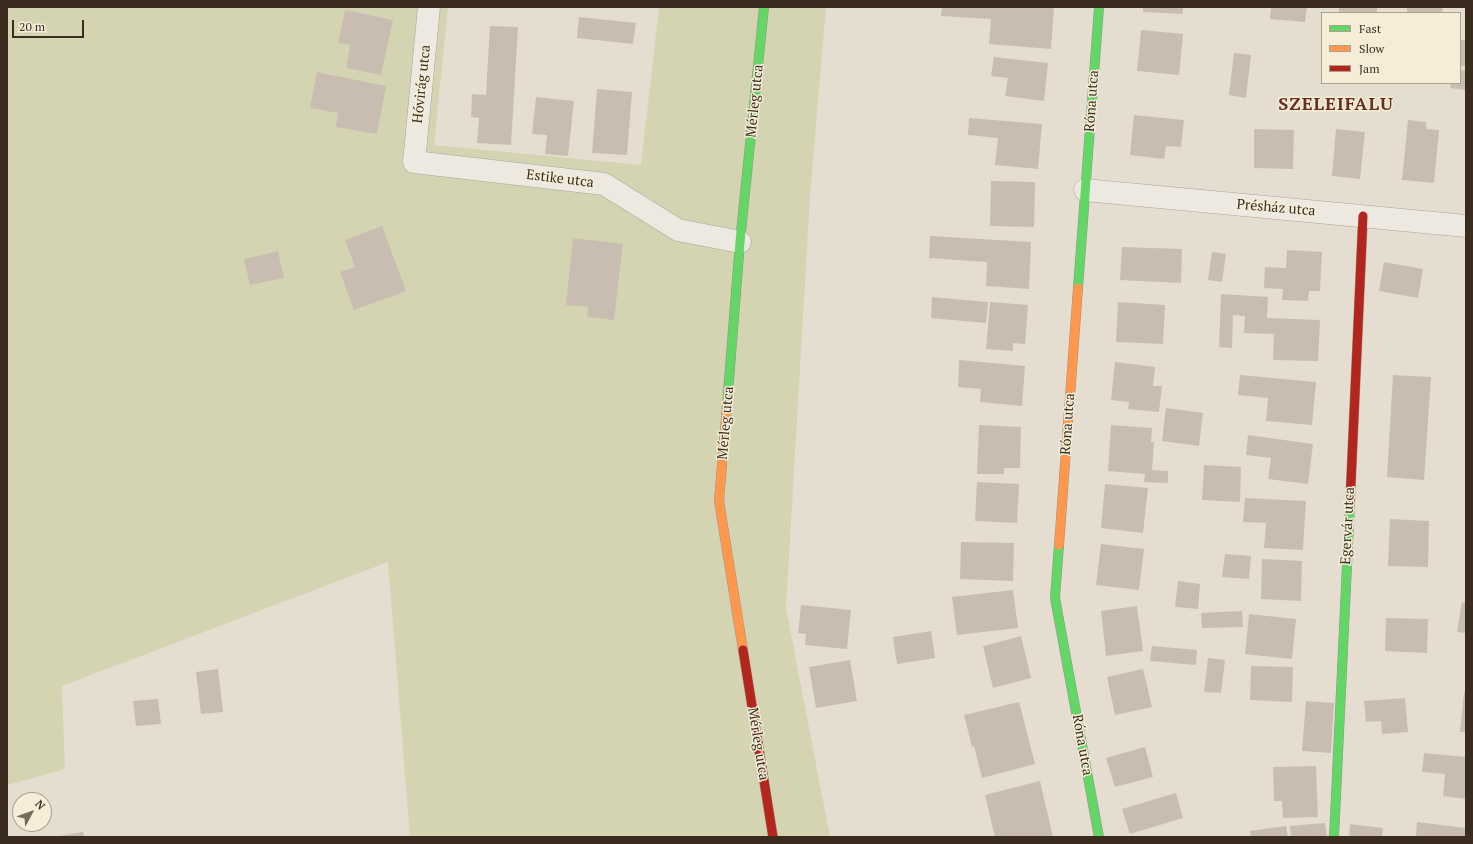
<!DOCTYPE html>
<html>
<head>
<meta charset="utf-8">
<style>
	body { margin:0 }
	#map { position:relative; width:1473px; height:844px; overflow:hidden; background:#e5ded0; font-family:"PT Serif",serif }
	canvas { display:block }
	.frame { position:absolute; inset:0; border:8px solid #3a2d20; pointer-events:none }
	.legend { position:absolute; left:1321px; top:12px; width:140px; height:72px; box-sizing:border-box; background:#f5edd7; border:1px solid #aaa08e; margin:0; padding:5px 7px; list-style:none; font-size:12px; color:#3a2d20 }
	.legend li { display:flex; align-items:center; gap:8px; height:20px }
	.legend b { width:20px; border:1px solid #aaa08e }
	.north { position:absolute; left:12px; top:792px; width:40px; height:40px; box-sizing:border-box; background:#f5edd7; border:1px solid #aaa08e; border-radius:50%; rotate:49deg; font-size:11px; font-weight:700; line-height:16px; text-align:center; color:#3a2d20 }
	.north::after { content:''; display:block; margin:auto; width:14px; height:18px; background:#766b5e; clip-path:polygon(50% 0,100% 100%,50% 72%,0 100%) }
	.scale { position:absolute; left:12px; top:20px; width:72px; height:18px; box-sizing:border-box; border:2px solid #3a2d20; border-top:0; padding-left:5px; font-size:12px; line-height:14px; white-space:nowrap; color:#3a2d20; -webkit-text-stroke:3px #f5edd7; paint-order:stroke }
</style>
</head>
<body>
<div id="map">
<canvas width="1473" height="844"></canvas>
<div class="frame"></div>
<ul class="legend">
<li><b style="height:5px;background:#63d668"></b>Fast</li>
<li><b style="height:5px;background:#ff974d"></b>Slow</li>
<li><b style="height:5px;background:#b3261e"></b>Jam</li>
</ul>
<div class="north">N</div>
<div class="scale">20 m</div>
</div>
<script>
const ctx = document.querySelector('canvas').getContext('2d');
ctx.lineJoin = 'round';
function fill(path, color) {
  ctx.fillStyle = color;
  ctx.fill(path, 'evenodd');
}
function stroke(path, color, width, dash) {
  ctx.strokeStyle = color;
  ctx.lineWidth = width;
  ctx.lineCap = dash ? 'butt' : 'round';
  ctx.setLineDash(dash || []);
  ctx.stroke(path);
}
function write(font, color, halo, rows, align = 'center') {
  ctx.font = font + ' "PT Serif",serif';
  ctx.lineWidth = 3;
  ctx.setLineDash([]);
  ctx.textBaseline = 'middle';
  ctx.strokeStyle = halo;
  ctx.fillStyle = color;
  for (const [text, x, y, turn = 0] of rows) {
    ctx.save();
    ctx.translate(x, y);
    ctx.rotate((+turn || 0) * Math.PI / 180);
    ctx.textAlign = isNaN(turn) ? turn : align;
    if (halo) ctx.strokeText(text, 0, 0);
    ctx.fillText(text, 0, 0);
    ctx.restore();
  }
}
fill(new Path2D(`
	M7 7H448L434 145 641 165 659 7H826L810 197 786 608 830 837H410L388 562 62 686 65 769 7 785Z`), '#d4d4b3');
fill(new Path2D(`
	M942 7H999L1013 8V7H1054L1051 49 989 44 991 19 941 16Z
	M1143 7H1183V14L1143 12Z
	M1271 7H1307L1305 22 1270 19Z
	M1339 7H1377V13H1339Z
	M1407 7H1443L1442 13H1407Z
	M345 10 393 20 381 75 346 68 350 45 338 43Z
	M579 17 636 23 633 44 577 38Z
	M490 26 518 27 511 145 477 143 479 118 471 117 472 94 486 95Z
	M1141 30 1183 34 1179 75 1137 71Z
	M1460 40H1466V66H1460Z
	M1234 53 1251 55 1246 98 1229 95Z
	M994 57 1048 63 1044 101 1005 96 1008 78 991 76Z
	M1460 70 1466 71V90L1450 88 1451 83H1460Z
	M317 72 386 86 377 134 336 127 338 113 310 108Z
	M597 89 632 92 627 155 592 153Z
	M536 97 574 101 568 156 545 154 547 135 532 134Z
	M1134 115 1184 120 1181 147 1166 146 1164 159 1130 155Z
	M969 118 1042 124 1038 169 995 165 998 138 968 135Z
	M1408 120 1426 122V129L1439 130 1434 183 1402 180Z
	M1254 129 1294 130 1293 169 1254 168Z
	M1336 129 1365 132 1360 179 1332 176Z
	M991 181 1035 182 1034 227 990 226Z
	M382 226 406 291 354 310 340 272 355 267 345 240Z
	M930 236 1031 242 1029 289 986 286 987 262 929 258Z
	M573 238 623 244 614 320 587 317 588 307 566 305Z
	M1122 247 1182 249 1181 283 1120 280Z
	M1287 250 1322 252 1320 291H1309L1308 301 1282 300 1283 289 1264 288 1265 267 1286 268Z
	M278 251 284 278 250 285 244 259Z
	M1212 252 1226 254 1222 282 1208 280Z
	M1384 262 1423 269 1418 298 1379 291Z
	M1221 294 1268 297 1267 318 1320 320 1318 361 1273 360 1274 334 1244 333 1245 316 1233 315 1232 348 1219 347Z
	M932 297 988 302 986 323 931 318Z
	M990 302 1028 305 1025 344 1013 343V351L986 349Z
	M1118 302 1165 305 1163 344 1116 342Z
	M959 360 1025 366 1022 406 980 402 981 389 958 387Z
	M1115 362 1155 367 1153 386H1162L1159 412 1128 409 1129 402 1111 400Z
	M1240 375 1316 382 1312 425 1266 421 1268 398 1238 395Z
	M1393 375 1431 377 1424 480 1387 477Z
	M1166 408 1203 413 1199 446 1162 441Z
	M979 425 1021 427 1020 468H1004V474H977Z
	M1111 425 1152 428 1151 442H1154L1152 470 1168 471V483L1144 482 1145 474 1108 471Z
	M1248 435 1313 444 1308 484 1268 479 1271 458 1246 455Z
	M1204 465 1241 467 1240 502 1202 500Z
	M977 482 1019 484 1017 523 975 521Z
	M1105 484 1148 488 1143 533 1101 528Z
	M1245 498 1306 501 1303 550 1264 548 1266 523 1243 522Z
	M1390 519 1429 521 1428 567 1388 566Z
	M961 542 1014 543 1013 581 960 579Z
	M1101 544 1144 549 1139 590 1096 585Z
	M1225 554 1251 556 1249 579 1222 577Z
	M1262 559 1302 561 1301 601 1261 599Z
	M1178 581 1200 584 1198 609 1175 607Z
	M1013 590 1018 628 957 635 952 597Z
	M1462 602 1466 603V633L1457 632Z
	M801 605 851 610 847 649 805 645 806 634 798 633Z
	M1137 606 1143 651 1106 656 1101 611Z
	M1242 611 1243 627 1202 628 1201 613Z
	M1249 614 1296 619 1292 659 1245 654Z
	M1386 618 1428 619 1427 653 1385 651Z
	M931 631 935 658 897 664 893 637Z
	M1021 636 1031 678 993 688 983 646Z
	M1152 646 1197 650 1196 665 1150 661Z
	M1208 658 1225 660 1221 693 1204 692Z
	M850 660 857 701 816 708 809 667Z
	M1251 666 1293 667 1292 702 1250 700Z
	M218 669 223 712 201 714 196 672Z
	M1143 669 1152 707 1115 715 1107 677Z
	M1464 692H1466V732H1460Z
	M1405 698 1408 732 1382 734 1381 721 1366 722 1364 701Z
	M158 699 161 724 136 726 133 701Z
	M1306 701 1334 703 1331 753 1302 751Z
	M1019 702 1035 764 982 778 974 746 972 747 964 715Z
	M1145 747 1153 777 1115 787 1106 758Z
	M1424 753 1466 757V799L1443 796 1445 774 1422 772Z
	M1316 766 1318 817 1283 818 1282 801H1274L1273 767Z
	M1040 781 1053 837H995L985 795Z
	M1176 793 1183 818 1130 834 1122 809Z
	M1417 822 1466 828V837H1416Z
	M1325 823 1327 837H1291L1290 826Z
	M1350 824 1383 828 1382 837H1349Z
	M1286 826 1288 837H1251L1250 831Z
	M83 832 84 837H59V836Z`), '#c9bdb1');
const street = new Path2D(`
	M429 7 414 162 604 184 678 230 740 242
	M1085 190 1466 226`);
const fast = new Path2D(`
	M1078 288 1099 7
	M727 405 740 242 764 7
	M1059 545 1055 598 1099 837
	M1334 837 1350 503`);
const slow = new Path2D(`
	M727 405 719 501 743 650
	M1059 545 1078 288`);
const jam = new Path2D(`
	M1350 503 1363 216
	M743 650 773 837`);
stroke(street, '#aba498', 23);
stroke(fast, '#9a9388', 10);
stroke(slow, '#9a9388', 10);
stroke(jam, '#9a9388', 10);
stroke(street, '#ede9e1', 22);
stroke(fast, '#63d668', 9);
stroke(slow, '#ff974d', 9);
stroke(jam, '#b3261e', 9);
write('14px', '#3a2d20', '#f5edd7', [
	["Hóvirág utca",422,84,-84],
	["Mérleg utca",755,101,-84],
	["Róna utca",1092,101,-86],
	["Estike utca",560,179,7],
	["Présház utca",1276,208,5],
	["Mérleg utca",726,423,-85],
	["Róna utca",1068,424,-86],
	["Egervár utca",1348,526,-87],
	["Mérleg utca",758,744,81],
	["Róna utca",1082,745,80]
]);
ctx.letterSpacing = '1px';
write('bold 18px', '#662f20', '#f5edd7', [
	["SZELEIFALU",1336,105]
]);
ctx.letterSpacing = '0px';
</script>
</body>
</html>
